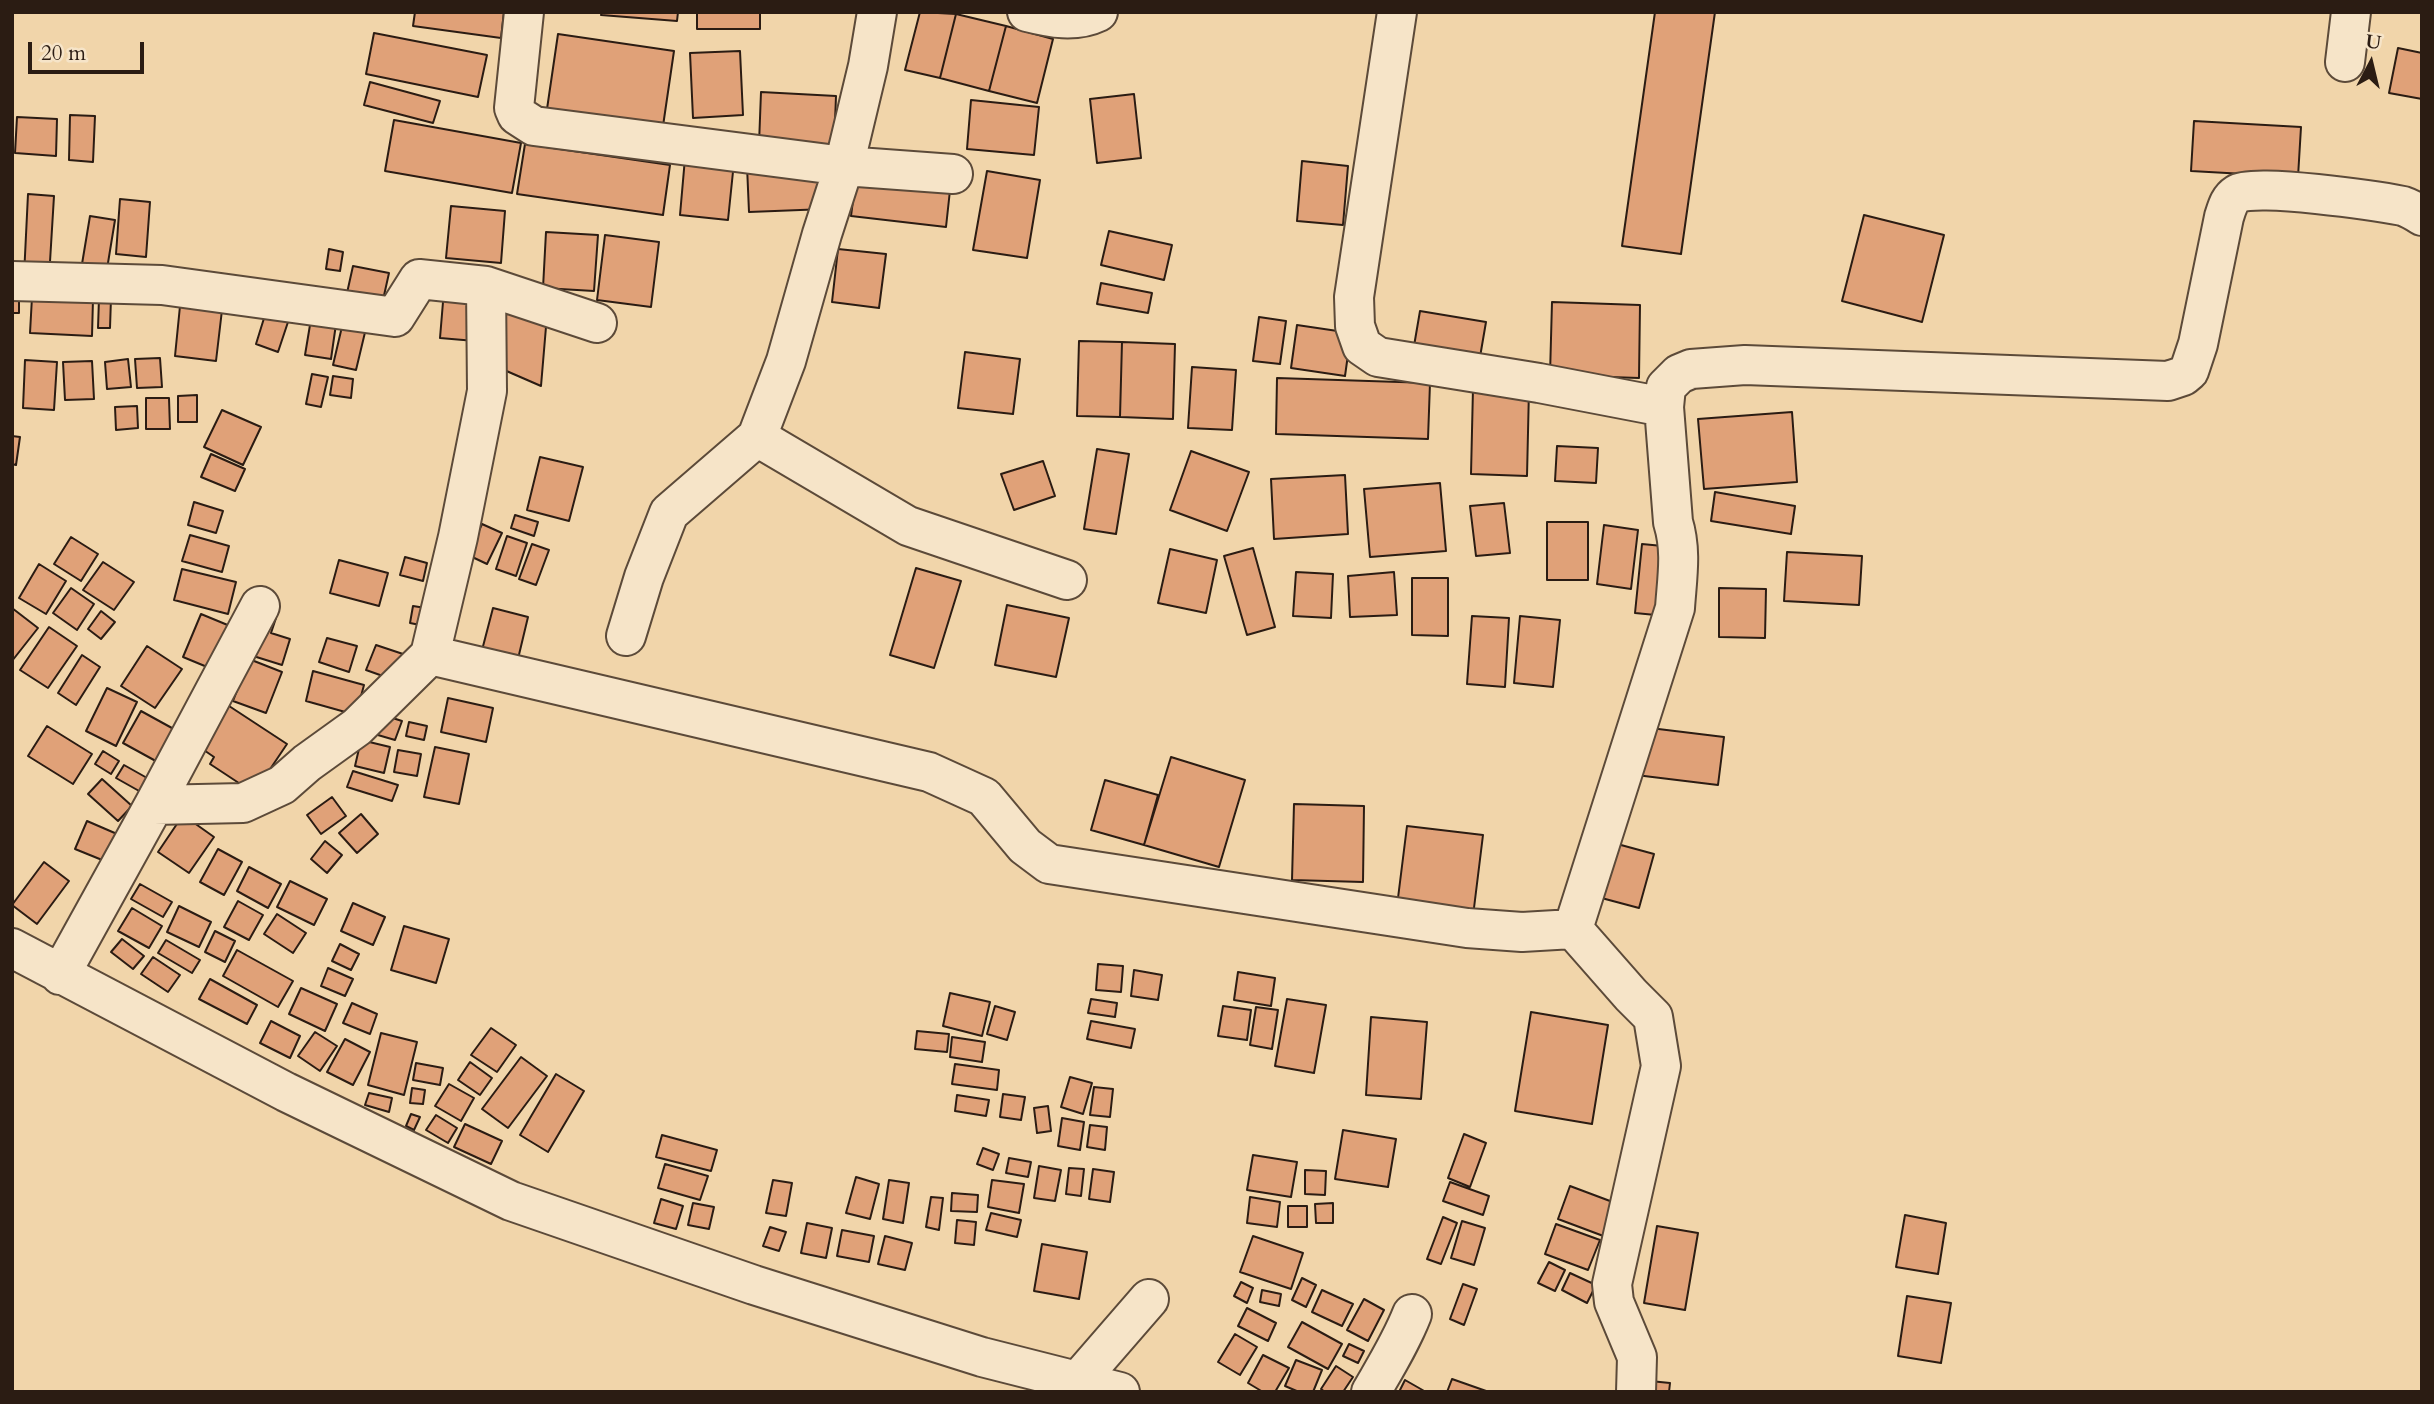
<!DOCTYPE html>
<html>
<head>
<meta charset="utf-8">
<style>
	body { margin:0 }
	#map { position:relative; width:2434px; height:1404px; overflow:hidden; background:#f1d5aa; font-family:Cardo,serif }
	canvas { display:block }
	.frame { position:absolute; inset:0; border:14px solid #2b1c13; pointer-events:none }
	.north { position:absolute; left:2336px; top:28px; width:70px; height:70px; -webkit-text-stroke:5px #f6e4c8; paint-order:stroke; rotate:7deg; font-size:19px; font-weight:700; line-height:28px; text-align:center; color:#2b1c13 }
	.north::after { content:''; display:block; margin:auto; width:24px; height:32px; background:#2b1c13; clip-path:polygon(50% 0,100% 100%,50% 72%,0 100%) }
	.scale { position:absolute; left:28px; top:42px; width:116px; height:32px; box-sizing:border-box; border:4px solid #2b1c13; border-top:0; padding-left:9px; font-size:21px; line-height:24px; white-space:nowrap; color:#2b1c13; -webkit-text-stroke:5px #f6e4c8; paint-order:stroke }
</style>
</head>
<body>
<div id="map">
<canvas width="2434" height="1404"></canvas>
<div class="frame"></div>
<div class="north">U</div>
<div class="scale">20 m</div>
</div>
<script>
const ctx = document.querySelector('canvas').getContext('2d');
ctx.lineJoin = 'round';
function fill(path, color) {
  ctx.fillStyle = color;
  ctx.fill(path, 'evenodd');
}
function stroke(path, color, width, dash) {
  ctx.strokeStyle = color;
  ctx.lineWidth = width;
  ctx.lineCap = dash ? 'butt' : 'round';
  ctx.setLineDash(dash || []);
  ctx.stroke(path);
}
const building = new Path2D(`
	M415 12H504L501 38 413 26Z
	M602 12H678L677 21 601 15Z
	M697 12H760V29H697Z
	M920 12 956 14 940 78 905 70Z
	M1655 12H1715L1681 254 1622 246Z
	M956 14 1006 26 989 91 940 78Z
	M1006 26 1053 39 1037 103 989 91Z
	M374 33 487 55 478 97 366 74Z
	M558 34 674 51 663 126 547 109Z
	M2398 48 2422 53V99L2389 93Z
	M740 51 743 115 693 118 690 53Z
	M370 82 440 101 433 123 364 105Z
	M761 92 836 96 834 148 759 144Z
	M1134 94 1141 158 1097 163 1090 99Z
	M971 100 1039 107 1034 155 967 149Z
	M70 115 95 116 93 162 69 160Z
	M17 117 57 119 56 156 15 153Z
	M394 120 521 143 512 193 385 171Z
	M2194 121 2301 127 2298 177 2191 171Z
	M525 144 670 165 663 215 517 194Z
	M685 158 734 162 728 220 680 215Z
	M1302 161 1348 166 1343 225 1297 221Z
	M825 164 826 209 749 212 747 166Z
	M857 169 951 181 946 227 851 216Z
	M987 171 1040 180 1027 258 973 250Z
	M28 194 54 196 49 278 24 276Z
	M120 199 150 202 146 257 116 254Z
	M451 206 505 211 501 263 446 258Z
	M1864 215 1944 235 1922 322 1842 301Z
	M90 216 115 220 107 269 82 264Z
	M1109 231 1172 245 1164 280 1101 265Z
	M546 232 598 235 594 291 543 288Z
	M605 235 659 242 651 307 597 300Z
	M329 249 343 252 340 271 326 269Z
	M838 249 886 254 879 308 832 302Z
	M353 266 389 273 383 300 347 293Z
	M1101 283 1152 293 1148 313 1097 304Z
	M12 289H19V313H12Z
	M444 290 479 293 475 341 440 338Z
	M32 297 93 299 92 336 30 333Z
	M99 298H111L110 328H98Z
	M1552 302 1640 305 1639 378 1550 375Z
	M180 306 222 310 216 361 175 356Z
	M500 311 547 315 541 386 495 366Z
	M1420 311 1486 322 1480 357 1414 346Z
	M312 313 337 317 331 359 305 355Z
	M265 315 288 322 278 352 256 344Z
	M1259 317 1286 321 1280 364 1253 361Z
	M344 318 367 324 356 370 333 365Z
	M1297 325 1351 333 1345 376 1291 368Z
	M1079 341 1122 342 1120 417 1077 416Z
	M1122 342 1175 344 1173 419 1120 417Z
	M965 352 1020 359 1013 414 958 408Z
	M160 358 162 387 137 388 135 359Z
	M128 359 131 387 107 389 105 362Z
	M25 360 57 362 54 410 23 408Z
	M92 361 94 399 65 400 63 362Z
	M1192 367 1236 370 1232 430 1188 428Z
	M312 374 328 377 321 407 306 404Z
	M333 376 353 379 351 398 330 395Z
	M1277 378 1430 383 1428 439 1276 434Z
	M1473 388 1529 389 1527 476 1471 474Z
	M197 395V422H178V396Z
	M146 398H169L170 429H146Z
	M137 406 138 428 116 430 115 407Z
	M222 410 261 427 243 465 204 447Z
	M1792 412 1797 482 1704 489 1698 419Z
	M12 436 20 437 16 465 12 464Z
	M1557 446 1598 448 1596 483 1555 481Z
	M1097 449 1129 454 1116 534 1084 529Z
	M1191 451 1249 472 1227 531 1170 510Z
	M211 454 245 469 235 491 201 477Z
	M540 457 583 467 569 521 527 510Z
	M1043 461 1055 496 1014 510 1001 474Z
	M1345 475 1348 534 1274 539 1271 479Z
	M1440 483 1446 551 1370 557 1364 489Z
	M1715 492 1795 506 1791 534 1711 521Z
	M194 502 223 511 216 533 188 525Z
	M1504 503 1510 553 1476 556 1470 506Z
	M515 515 538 522 534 536 511 528Z
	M1547 522H1588V580H1547Z
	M482 524 502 533 487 564 468 555Z
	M1604 525 1638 530 1631 589 1597 584Z
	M190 535 229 546 222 572 182 561Z
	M507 536 527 543 516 576 496 569Z
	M71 537 98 554 81 581 54 564Z
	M532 544 549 550 536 585 519 579Z
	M1642 544 1673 547 1666 616 1635 613Z
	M1253 548 1275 627 1247 635 1224 556Z
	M1170 549 1217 560 1206 613 1158 603Z
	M1787 552 1862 556 1859 605 1784 601Z
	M405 557 427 563 423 581 400 575Z
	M339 560 388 573 379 606 330 593Z
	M103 562 134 582 114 610 83 590Z
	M39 564 66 581 46 614 19 598Z
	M916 568 961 581 934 668 890 655Z
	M182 569 236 582 228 614 174 600Z
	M1296 572 1333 574 1331 618 1293 616Z
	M1394 572 1397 615 1350 617 1348 576Z
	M1412 578H1448V636L1412 635Z
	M71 588 94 604 77 630 53 613Z
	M1719 588 1766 589 1765 638 1719 637Z
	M1007 605 1069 618 1056 677 995 665Z
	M413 606 438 610 435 628 410 623Z
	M12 608 38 628 12 661Z
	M493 608 528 617 517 663 481 654Z
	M101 611 115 622 101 639 88 629Z
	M201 614 230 626 212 669 183 657Z
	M263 614 276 618 271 633 290 639 282 665 250 655Z
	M1472 616 1509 618 1505 687 1467 684Z
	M1520 616 1560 620 1553 687 1514 683Z
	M49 627 77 646 48 688 20 670Z
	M327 638 357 646 349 672 319 662Z
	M376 645 403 654 394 680 366 670Z
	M147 646 182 669 155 708 121 686Z
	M82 655 100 667 76 705 58 693Z
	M249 659 282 672 266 713 233 701Z
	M313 671 364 685 356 715 306 701Z
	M107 688 137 702 116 746 86 731Z
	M448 698 493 708 486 742 441 732Z
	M226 704 287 744 254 793 210 764 214 757 198 746Z
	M141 711 181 733 163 765 123 743Z
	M377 713 402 721 395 740 371 733Z
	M409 722 427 726 424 740 406 736Z
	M47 726 92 754 73 784 28 756Z
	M1642 727 1724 737 1718 785 1636 775Z
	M361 740 390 747 384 773 355 766Z
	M435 747 469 754 459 804 424 797Z
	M398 750 421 754 417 776 394 772Z
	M103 751 119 761 111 774 95 764Z
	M1171 757 1245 780 1219 867 1144 845Z
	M124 765 156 783 148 796 116 778Z
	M353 771 398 785 392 801 347 787Z
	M102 779 132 806 118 821 88 794Z
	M1105 780 1158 795 1144 845 1091 830Z
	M332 797 346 816 321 834 307 815Z
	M1294 804 1364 806 1363 882 1292 880Z
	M361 814 378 834 357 853 339 833Z
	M183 815 214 837 189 873 158 852Z
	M87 821 124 837 112 864 75 849Z
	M1407 826 1483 835 1473 916 1397 906Z
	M325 841 342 855 327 873 311 859Z
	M1610 842 1654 854 1639 908 1594 896Z
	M218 849 242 862 224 895 200 882Z
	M44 862 69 881 37 924 12 905Z
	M249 867 281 884 268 908 237 891Z
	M290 881 327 899 314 925 277 907Z
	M140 884 172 902 163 917 131 899Z
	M238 901 263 915 249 940 224 927Z
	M353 903 385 917 373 945 341 931Z
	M179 906 211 922 199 947 167 932Z
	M132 908 162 926 149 948 118 931Z
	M277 914 306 933 293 953 264 934Z
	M404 926 449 939 436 983 391 970Z
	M215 931 235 941 225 962 205 952Z
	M122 939 144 956 133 969 111 952Z
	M166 940 200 960 192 973 158 953Z
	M340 944 359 954 351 970 332 961Z
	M237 950 293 981 278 1007 223 976Z
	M153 957 180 975 168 992 141 974Z
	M1098 964 1123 966 1121 992 1096 990Z
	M328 968 353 979 345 996 321 986Z
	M1134 970 1162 975 1158 1000 1131 996Z
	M1238 972 1275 978 1271 1006 1234 1000Z
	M210 979 257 1005 247 1024 199 999Z
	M301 988 337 1004 325 1031 289 1014Z
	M950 993 990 1002 982 1036 943 1026Z
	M1091 999 1117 1003 1115 1017 1088 1013Z
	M1287 999 1326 1005 1314 1073 1275 1066Z
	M352 1003 377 1014 370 1034 343 1023Z
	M995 1006 1015 1012 1007 1040 987 1034Z
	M1223 1006 1251 1010 1247 1040 1218 1036Z
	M1256 1007 1278 1010 1272 1049 1250 1045Z
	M1531 1012 1608 1025 1592 1124 1515 1111Z
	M1371 1017 1427 1022 1421 1099 1366 1095Z
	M271 1021 300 1036 290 1058 260 1043Z
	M1091 1021 1135 1029 1131 1048 1087 1039Z
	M491 1028 516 1045 497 1072 471 1055Z
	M917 1031 949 1034 947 1052 915 1049Z
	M315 1032 337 1046 320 1071 298 1056Z
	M381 1033 417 1042 404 1095 368 1085Z
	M952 1037 985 1042 982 1062 950 1057Z
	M345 1039 370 1052 353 1085 327 1072Z
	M521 1057 547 1076 508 1128 482 1109Z
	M470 1062 492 1078 480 1095 458 1080Z
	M416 1063 443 1068 440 1085 413 1080Z
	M955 1064 999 1070 997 1090 952 1084Z
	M556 1074 584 1091 548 1152 520 1135Z
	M1070 1077 1092 1083 1083 1114 1061 1107Z
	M449 1084 474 1098 461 1121 435 1106Z
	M1094 1087 1113 1089 1110 1117 1090 1115Z
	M412 1088 425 1090 423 1104 410 1103Z
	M369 1093 392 1098 389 1112 365 1105Z
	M1003 1094 1025 1097 1021 1120 1000 1117Z
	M957 1095 989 1100 986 1116 955 1111Z
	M1048 1106 1051 1131 1037 1133 1034 1108Z
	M411 1114 420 1117 414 1130 406 1126Z
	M436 1115 457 1128 448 1143 426 1130Z
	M1062 1118 1084 1122 1080 1150 1058 1146Z
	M465 1124 502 1141 491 1164 454 1147Z
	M1090 1125 1107 1127 1105 1150 1087 1147Z
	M1343 1130 1396 1139 1388 1187 1335 1179Z
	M1464 1134 1486 1143 1470 1187 1448 1178Z
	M662 1135 717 1150 711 1171 656 1157Z
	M983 1148 999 1154 993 1170 977 1164Z
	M1253 1155 1297 1162 1291 1197 1247 1190Z
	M1009 1158 1031 1162 1028 1177 1006 1173Z
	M665 1164 708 1176 700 1200 658 1188Z
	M1039 1166 1061 1170 1055 1201 1034 1198Z
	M1069 1168 1084 1169 1081 1196 1066 1194Z
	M1093 1169 1114 1172 1110 1202 1089 1199Z
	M1305 1170 1326 1171 1325 1195 1305 1194Z
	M856 1177 879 1184 870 1219 846 1213Z
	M773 1180 792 1183 786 1216 766 1213Z
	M889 1180 909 1183 903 1223 883 1219Z
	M992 1180 1024 1184 1019 1213 988 1207Z
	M1450 1182 1489 1196 1483 1215 1443 1201Z
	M1570 1186 1618 1204 1606 1237 1558 1219Z
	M952 1193 978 1195 977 1212 951 1211Z
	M931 1197 943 1198 939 1230 926 1227Z
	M1250 1197 1280 1202 1277 1227 1247 1223Z
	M661 1199 683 1206 676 1229 654 1223Z
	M693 1203 714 1207 709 1229 688 1225Z
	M1333 1203V1223H1316L1315 1204Z
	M1288 1206H1307V1227H1288Z
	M991 1213 1021 1220 1017 1237 986 1230Z
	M1905 1215 1946 1223 1938 1274 1896 1267Z
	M1443 1217 1457 1223 1441 1264 1427 1259Z
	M957 1220 976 1222 974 1245 955 1243Z
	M1462 1221 1485 1228 1474 1265 1451 1258Z
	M807 1223 832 1228 826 1258 801 1253Z
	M1556 1224 1600 1240 1588 1270 1545 1254Z
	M1657 1226 1698 1233 1685 1310 1644 1303Z
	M770 1227 786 1232 779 1251 763 1246Z
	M842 1230 874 1236 869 1262 837 1256Z
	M885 1236 912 1243 905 1270 878 1264Z
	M1253 1236 1303 1253 1291 1289 1240 1272Z
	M1042 1244 1087 1252 1079 1299 1034 1291Z
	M1549 1262 1565 1270 1555 1291 1538 1283Z
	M1570 1273 1596 1285 1587 1303 1562 1290Z
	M1302 1278 1316 1285 1306 1307 1292 1300Z
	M1241 1282 1253 1288 1247 1303 1234 1296Z
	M1463 1284 1477 1289 1464 1325 1450 1319Z
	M1262 1290 1281 1294 1279 1306 1260 1302Z
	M1322 1290 1353 1304 1342 1326 1312 1312Z
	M1907 1296 1951 1303 1941 1363 1898 1356Z
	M1364 1299 1384 1310 1368 1341 1347 1330Z
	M1247 1308 1276 1323 1268 1341 1238 1326Z
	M1302 1322 1342 1344 1328 1369 1288 1347Z
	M1235 1334 1257 1347 1240 1375 1218 1362Z
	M1349 1344 1364 1351 1358 1363 1343 1356Z
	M1263 1355 1289 1368 1275 1392H1263L1248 1383Z
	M1296 1360 1322 1370 1313 1392H1299L1285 1386Z
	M1336 1366 1353 1377 1343 1392H1325L1321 1389Z
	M1452 1379 1489 1392H1447Z
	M1405 1380 1426 1392H1399Z
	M1650 1381 1670 1383 1669 1392H1648Z`);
fill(building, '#e0a178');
stroke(building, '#2b1c13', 2);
const minor = new Path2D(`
	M524 12 514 108 517 115 534 126 844 166 953 174
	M1027 12C1051 18 1075 23 1098 12
	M1397 12 1354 297 1355 326 1362 346 1378 357 1539 383 1664 407
	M2345 62 2351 12
	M12 281 162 285 395 317 419 279 486 286 487 391 458 537 430 655 357 727 307 763 282 785 243 803 154 805
	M486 286 597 323
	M757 437 908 526 1067 580
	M626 636 644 577 669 513 757 437 786 361 822 234 844 166 868 66 877 12
	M430 655 929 772 984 797 1025 846 1049 864 1467 928 1522 932 1573 929
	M1573 929 1675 608C1677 578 1682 551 1673 522L1664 407 1666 387 1679 374 1691 369 1745 365 2168 381 2183 376 2189 371 2198 344 2224 217C2227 208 2229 199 2237 194 2254 183 2378 201 2403 206 2409 208 2416 212 2422 216
	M1573 929 1631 995 1653 1017 1661 1066 1612 1284 1614 1302 1637 1357 1636 1392
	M12 948 286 1092 511 1201 754 1285 982 1357 1120 1392
	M60 975 154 805 260 606
	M1077 1382 1149 1299
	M1371 1392C1386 1366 1401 1342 1412 1314`);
stroke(minor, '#5c4a39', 42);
stroke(minor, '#f6e4c8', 38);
</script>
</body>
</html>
